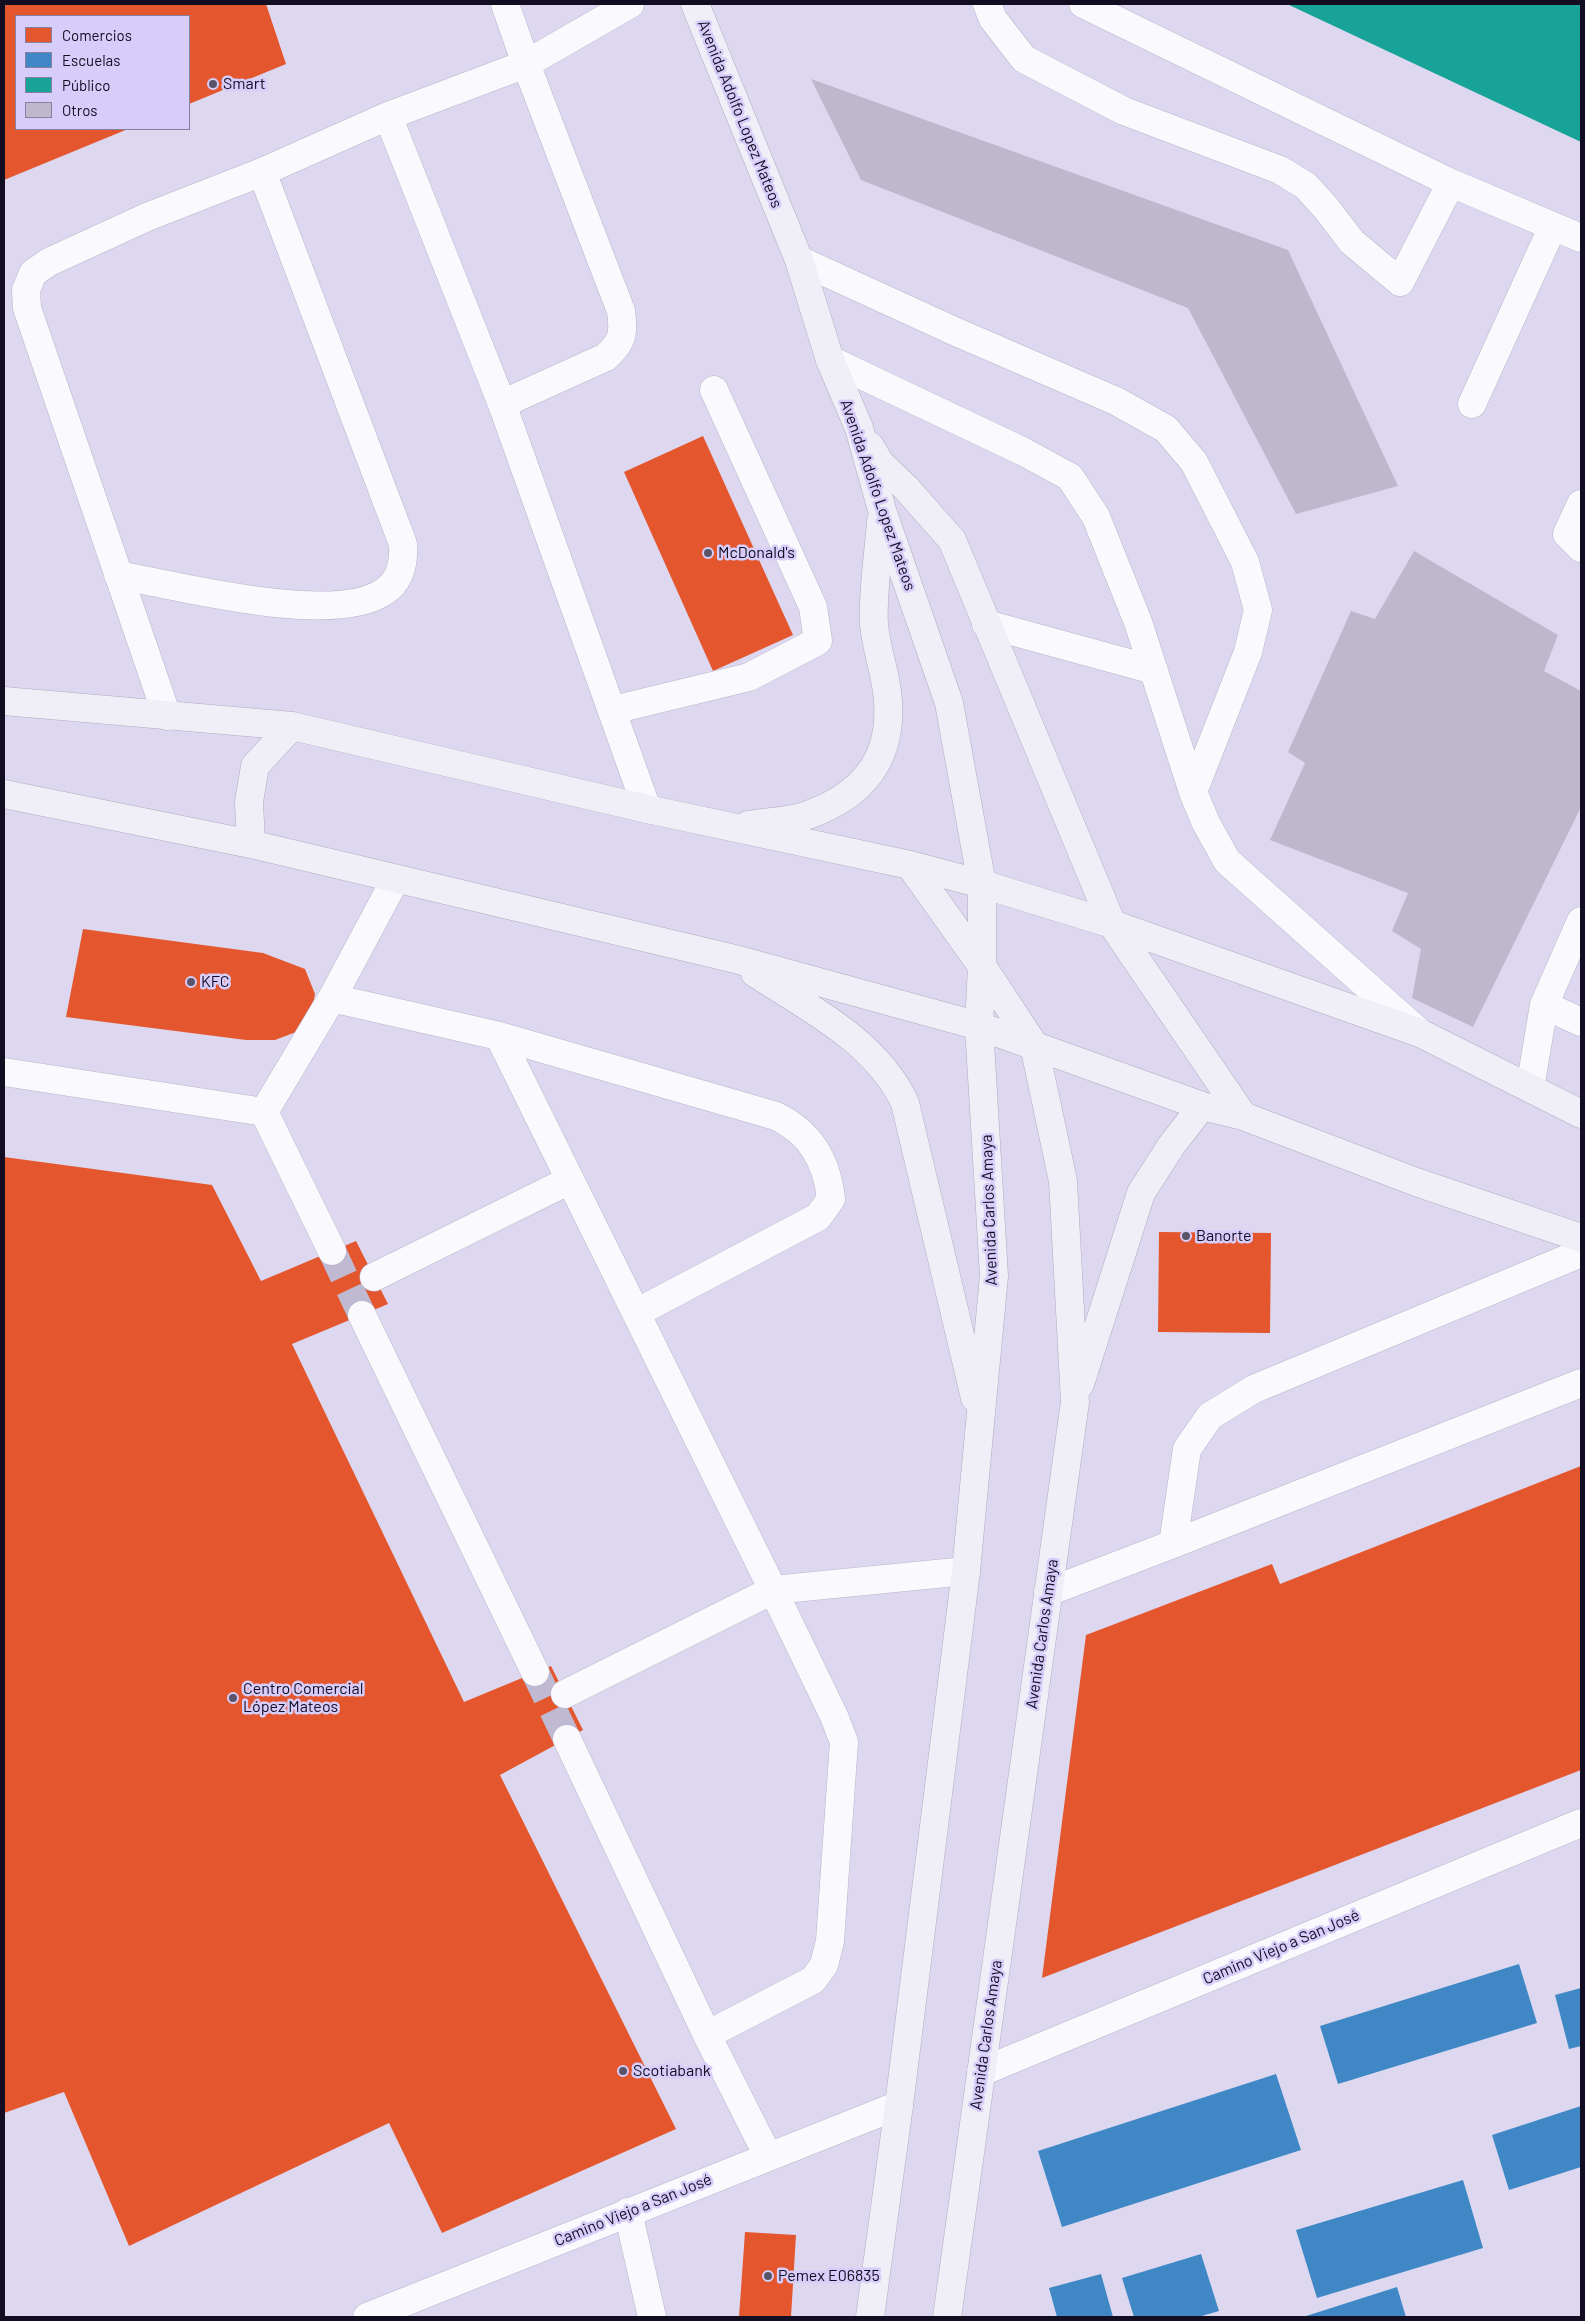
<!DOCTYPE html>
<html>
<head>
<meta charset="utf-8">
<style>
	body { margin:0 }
	#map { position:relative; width:1585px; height:2321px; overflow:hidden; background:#ddd8f0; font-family:Barlow,sans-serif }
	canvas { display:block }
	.frame { position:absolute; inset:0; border:5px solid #120d20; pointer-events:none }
	.legend { position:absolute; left:15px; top:15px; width:175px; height:115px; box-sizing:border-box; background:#d7cdfa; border:1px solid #8880a3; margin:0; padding:6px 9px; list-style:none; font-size:15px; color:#120d20 }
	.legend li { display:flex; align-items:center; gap:10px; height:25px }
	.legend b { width:25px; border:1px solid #8880a3 }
</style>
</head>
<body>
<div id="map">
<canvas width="1585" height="2321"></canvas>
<div class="frame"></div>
<ul class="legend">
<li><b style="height:14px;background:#e4572e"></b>Comercios</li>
<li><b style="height:14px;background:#3f88c5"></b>Escuelas</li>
<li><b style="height:14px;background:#17a398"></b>Público</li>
<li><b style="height:14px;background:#bfb7cb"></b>Otros</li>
</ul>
</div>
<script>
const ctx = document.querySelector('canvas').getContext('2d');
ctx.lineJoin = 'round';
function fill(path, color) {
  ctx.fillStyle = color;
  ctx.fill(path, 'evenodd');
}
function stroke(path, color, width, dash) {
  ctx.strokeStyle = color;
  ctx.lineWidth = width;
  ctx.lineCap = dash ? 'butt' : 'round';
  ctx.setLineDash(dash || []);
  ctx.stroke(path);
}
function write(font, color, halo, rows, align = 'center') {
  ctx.font = font + ' Barlow,sans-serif';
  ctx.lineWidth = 5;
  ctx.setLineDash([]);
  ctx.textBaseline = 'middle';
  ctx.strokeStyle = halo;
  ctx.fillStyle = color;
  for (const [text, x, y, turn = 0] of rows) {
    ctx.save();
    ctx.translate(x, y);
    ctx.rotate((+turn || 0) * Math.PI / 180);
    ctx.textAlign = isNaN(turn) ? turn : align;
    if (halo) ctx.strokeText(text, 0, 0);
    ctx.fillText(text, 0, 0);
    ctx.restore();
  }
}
fill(new Path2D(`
	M4 4H266L286 64 189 104V16H16V129H128L4 180Z
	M703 436 793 635 713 671 624 472Z
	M83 929 263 953 305 969 315 994 311 1015 296 1032 275 1040H246L66 1017Z
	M4 1157 212 1185 261 1281 356 1241 388 1304 292 1344 464 1702 551 1666 583 1730 500 1775 676 2129 442 2233 389 2123 129 2246 64 2092 4 2113Z
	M1159 1232 1271 1233 1270 1333 1158 1332Z
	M1581 1466V1770L1042 1978 1086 1635 1272 1564 1280 1584Z
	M745 2232 796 2235 791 2317H739Z`), '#e4572e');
fill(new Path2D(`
	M1519 1964 1537 2023 1338 2084 1320 2026Z
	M1581 1988V2046L1569 2049 1555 1995Z
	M1276 2074 1301 2150 1062 2227 1038 2151Z
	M1581 2106V2167L1509 2190 1492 2135Z
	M1463 2180 1483 2248 1317 2298 1296 2230Z
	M1201 2254 1219 2311 1198 2317H1134L1122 2278Z
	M1101 2274 1113 2317H1057L1049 2288Z
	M1397 2287 1406 2317H1303Z`), '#3f88c5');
fill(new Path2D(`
	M1287 4H1581V142Z`), '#17a398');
fill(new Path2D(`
	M811 79 1288 250 1398 486 1296 514 1188 308 861 180Z
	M1414 551 1558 635 1544 671 1581 691V807L1473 1027 1412 998 1421 949 1392 931 1408 893 1270 840 1305 763 1288 752 1351 611 1375 619Z`), '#bfb7cb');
stroke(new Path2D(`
	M332 1251 362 1315
	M535 1672 567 1739`), '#bfbad1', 28, [28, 14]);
const minor = new Path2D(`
	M987 4 993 19 1024 59 1124 111 1280 170 1306 186 1326 208 1352 242 1400 282 1451 183
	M1083 4 1451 183 1581 238
	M388 116 502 404 647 809
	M799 260 954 331 1116 401 1166 429 1194 462 1245 562 1258 610 1248 652 1193 792 1206 823 1227 861 1420 1033
	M830 360 1024 452 1070 477 1096 517 1138 622 1193 792
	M502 404 606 357C623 341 624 334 621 311L526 64 505 4
	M1472 404 1553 226
	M1581 504 1567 534 1581 548
	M118 575C179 586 335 627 385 591 401 580 404 561 403 544L262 172
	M986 624 1154 670
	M613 710 749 677 818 641 813 607 714 390
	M167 716 27 308 26 290 33 273 49 262 147 217 262 172 388 116 526 64 630 4
	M332 998 499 1036 776 1116C811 1133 827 1161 831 1199L818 1217 636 1313
	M1544 1005 1581 1022
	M499 1036 773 1590 834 1716 844 1742 830 1941 824 1965 813 1980 707 2035
	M4 1072 264 1112 332 1251
	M1530 1088 1544 1005 1581 921
	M264 1112 332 998 395 880
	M1581 1253 1254 1389 1210 1416 1187 1449 1173 1544 1581 1383
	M374 1277 570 1180
	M362 1315 535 1672
	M1048 1592 1173 1544
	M565 1694 773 1590 966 1571
	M567 1739 707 2035 768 2156
	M981 2072 1581 1823
	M628 2212 652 2317
	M367 2317 899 2105`);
const major = new Path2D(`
	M695 4 799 260 830 360 859 428 882 510 949 703 982 884V966L979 1026 994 1276 966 1571 899 2105 870 2317
	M870 446 880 463 906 488 952 540 1112 924 1243 1116
	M4 701 292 726 647 809 910 865 982 884 1112 924 1420 1033 1581 1114
	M4 794 251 844 735 959 979 1026 1202 1106 1243 1116 1416 1182 1581 1238
	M748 825C765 822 793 821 808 815 861 796 892 761 888 702 887 676 876 650 874 624 872 594 879 552 881 521
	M251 844 249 802 255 766 292 726
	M910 865 982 966 1034 1045 1063 1181 1075 1402 947 2317
	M755 973C809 1008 877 1042 905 1103L975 1398
	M1080 1384 1141 1193 1171 1146 1202 1106`);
stroke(minor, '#b9b5c9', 29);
stroke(major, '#b0abc0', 29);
stroke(minor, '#faf9fd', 28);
stroke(major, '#f0eef6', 28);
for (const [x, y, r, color] of [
	[213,84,5,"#595469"],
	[708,553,5,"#595469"],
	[191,982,5,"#595469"],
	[1186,1236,5,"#595469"],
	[233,1698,5,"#595469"],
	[623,2071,5,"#595469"],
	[768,2276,5,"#595469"]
]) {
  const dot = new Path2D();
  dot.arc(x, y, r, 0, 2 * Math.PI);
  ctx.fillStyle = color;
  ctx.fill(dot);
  stroke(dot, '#d7cdfa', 2);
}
write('16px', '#120d20', '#d7cdfa', [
	["Smart",223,84],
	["McDonald's",718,553],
	["KFC",201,982],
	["Banorte",1196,1236],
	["Centro Comercial",243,1689],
	["López Mateos",243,1707],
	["Scotiabank",633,2071],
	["Pemex E06835",778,2276]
], 'left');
write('16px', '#120d20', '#d7cdfa', [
	["Avenida Adolfo Lopez Mateos",740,114,68],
	["Avenida Adolfo Lopez Mateos",878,495,71],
	["Avenida Carlos Amaya",989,1210,-92],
	["Avenida Carlos Amaya",1042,1634,-82],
	["Camino Viejo a San José",1281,1947,-23],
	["Avenida Carlos Amaya",986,2035,-82],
	["Camino Viejo a San José",633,2210,-22]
]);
</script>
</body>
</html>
